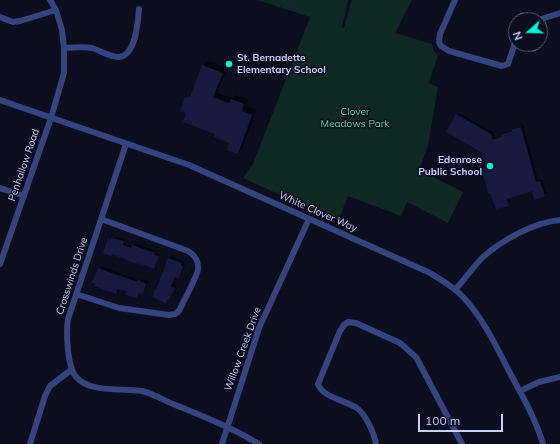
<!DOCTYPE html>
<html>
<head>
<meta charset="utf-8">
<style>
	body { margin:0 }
	#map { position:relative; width:560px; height:444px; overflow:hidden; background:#0c0d1e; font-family:Mulish,sans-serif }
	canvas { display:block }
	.north { position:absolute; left:508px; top:12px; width:40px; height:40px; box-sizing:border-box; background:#0c0d1e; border:1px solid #585b78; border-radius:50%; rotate:250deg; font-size:11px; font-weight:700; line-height:16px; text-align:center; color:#c9cfff }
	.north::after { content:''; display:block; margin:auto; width:14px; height:18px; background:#00f4d3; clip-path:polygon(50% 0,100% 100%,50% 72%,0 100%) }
	.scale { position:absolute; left:418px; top:414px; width:85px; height:18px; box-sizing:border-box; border:2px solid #c9cfff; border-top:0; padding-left:5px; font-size:12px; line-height:14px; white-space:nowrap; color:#c9cfff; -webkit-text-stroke:3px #0c0d1e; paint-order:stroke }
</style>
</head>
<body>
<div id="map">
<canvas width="560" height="444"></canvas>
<div class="north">N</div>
<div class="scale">100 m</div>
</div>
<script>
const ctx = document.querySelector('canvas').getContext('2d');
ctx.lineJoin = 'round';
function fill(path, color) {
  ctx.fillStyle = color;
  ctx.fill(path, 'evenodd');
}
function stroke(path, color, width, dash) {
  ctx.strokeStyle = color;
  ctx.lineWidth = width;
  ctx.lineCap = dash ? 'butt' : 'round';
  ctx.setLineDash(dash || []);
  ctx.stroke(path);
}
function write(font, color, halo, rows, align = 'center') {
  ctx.font = font + ' Mulish,sans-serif';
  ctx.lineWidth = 3;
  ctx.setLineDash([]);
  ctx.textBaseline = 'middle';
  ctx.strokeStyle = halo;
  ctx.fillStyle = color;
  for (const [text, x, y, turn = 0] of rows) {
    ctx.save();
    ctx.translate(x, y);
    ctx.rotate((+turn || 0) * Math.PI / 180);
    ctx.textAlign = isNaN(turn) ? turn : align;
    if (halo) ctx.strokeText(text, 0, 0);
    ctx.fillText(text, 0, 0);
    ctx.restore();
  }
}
fill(new Path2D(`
	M257 0H348L342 27 344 28 352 0H412L395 33 432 44 434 51 438 55 429 83 438 87 428 146 419 170 463 192 448 223 407 202 401 216 348 196 338 221 243 178 253 164 310 17Z`), '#0f2821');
fill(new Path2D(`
	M208 61 227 68 217 93 233 98 236 95 248 99 246 106 257 110 242 148 238 153 230 142 187 112 186 98 192 93 203 66Z
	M459 113 493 132 495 138 502 136 504 133 513 130 515 128 523 125 538 180H542L547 193 544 195 532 190 509 197 510 203 508 205 482 168 486 165 482 152 457 115Z
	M111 237 113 238 114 237 125 239 124 243 133 246 135 243 156 251 155 253 160 254 156 265 154 268 109 240Z
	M171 256 184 261 183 264H185L181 276 179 278 176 277 173 284 176 285 171 297 166 301 156 290 158 288 169 258Z
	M101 266 139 280 141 279 148 281 145 291 143 293 140 292 137 297 128 291 119 288 116 293 99 269Z`), '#0007');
stroke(new Path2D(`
	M282 0 302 11`), '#0a2a3e', 1.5);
fill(new Path2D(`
	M202 65 223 73 213 97 229 103 231 99 244 104 242 111 252 115 238 154 226 150 229 143 214 137 215 134 183 122 186 113 180 111 185 97 187 98 188 96 190 97Z
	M456 114 491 134 493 140 501 137V135L512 131V129L521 127 536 182 540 181 545 196 534 200 532 191 507 199 509 206 496 209 490 193H488L481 168 486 166 481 152 446 132Z
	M111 238 124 241 123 245 131 248 132 245 155 253 154 255 159 256 154 269 142 264V265L132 262 112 254 111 256 103 253 108 239 111 240Z
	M168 258 182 263 181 266H183L179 279 175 277 171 286 175 288 169 300H167L166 303 152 297 155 289 156 290Z
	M98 268 137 282 138 280 146 284 143 294 139 293 137 298 125 295 126 291 118 289 116 294 94 286 95 283H92Z`), '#18193f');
stroke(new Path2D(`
	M455 0 440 34 439 42 441 46 449 51 502 66 508 64 516 40
	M0 17 13 22 20 21 56 10
	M538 20 560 13
	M64 48C73 48 83 46 92 48 101 51 110 57 119 57 136 56 138 21 139 9
	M0 100 189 165 428 272C440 279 453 286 463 297 484 319 497 348 511 375 523 397 536 420 543 444
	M126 144 68 319C66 333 67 368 77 378 91 393 123 388 142 391 152 393 163 400 173 404 202 416 231 427 259 444
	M0 188 24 196
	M0 264 51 118 64 73V48L62 30 56 10 50 0
	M455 290C465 279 473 267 483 257 502 240 535 222 560 220
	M76 294 119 308 169 315 175 314 179 311C184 300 195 281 198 270 199 262 195 255 188 251L101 219
	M520 391 539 382 560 377
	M30 444 45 396 50 386 71 370
	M222 444 259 328 309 219
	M376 444C374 433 366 415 357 408 345 400 323 398 318 384L340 331 344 325 348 322 356 323 400 343 416 357 462 444`), '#36447d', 6);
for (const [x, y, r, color] of [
	[229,64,4,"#00f4d3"],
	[490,166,4,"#00f4d3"]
]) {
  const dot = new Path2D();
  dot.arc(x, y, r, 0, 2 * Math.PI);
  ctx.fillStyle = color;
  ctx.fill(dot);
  stroke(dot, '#0c0d1e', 1.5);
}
write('bold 10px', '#c9cfff', '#0c0d1e', [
	["St. Bernadette",237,58],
	["Elementary School",237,70],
	["Edenrose",482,160,"right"],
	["Public School",482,172,"right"]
], 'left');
write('10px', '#55de9c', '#0c0d1e', [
	["Clover",355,112],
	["Meadows Park",355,124]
]);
write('10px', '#c9cfff', '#0c0d1e', [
	["Penhallow Road",24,165,-71],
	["White Clover Way",318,212,24],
	["Crosswinds Drive",72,276,-72],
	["Willow Creek Drive",243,349,-70]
]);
</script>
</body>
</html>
